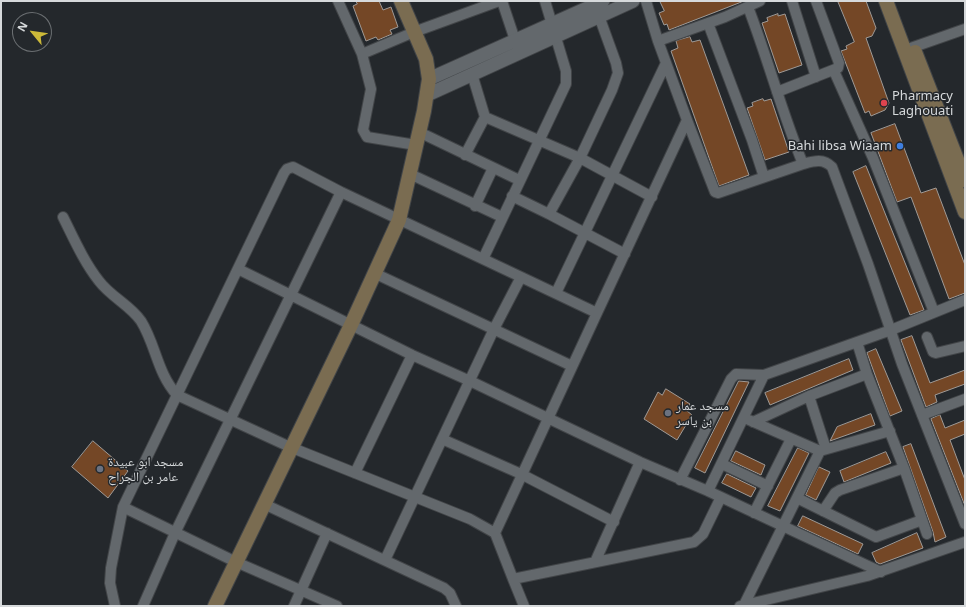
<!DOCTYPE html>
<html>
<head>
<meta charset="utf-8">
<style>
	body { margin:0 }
	#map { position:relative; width:966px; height:607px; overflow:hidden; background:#24282c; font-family:"Noto Sans",sans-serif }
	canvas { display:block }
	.frame { position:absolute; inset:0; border:2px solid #d6d9db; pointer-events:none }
	.north { position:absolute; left:12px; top:12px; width:40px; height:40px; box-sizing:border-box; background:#24282c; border:1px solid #6b6f72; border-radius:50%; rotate:299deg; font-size:11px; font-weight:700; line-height:16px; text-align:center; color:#d6d9db }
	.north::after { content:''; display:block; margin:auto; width:14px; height:18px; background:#ccb939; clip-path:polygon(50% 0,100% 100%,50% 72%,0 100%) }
</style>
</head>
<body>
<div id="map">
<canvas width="966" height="607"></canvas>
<div class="frame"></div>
<div class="north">N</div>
</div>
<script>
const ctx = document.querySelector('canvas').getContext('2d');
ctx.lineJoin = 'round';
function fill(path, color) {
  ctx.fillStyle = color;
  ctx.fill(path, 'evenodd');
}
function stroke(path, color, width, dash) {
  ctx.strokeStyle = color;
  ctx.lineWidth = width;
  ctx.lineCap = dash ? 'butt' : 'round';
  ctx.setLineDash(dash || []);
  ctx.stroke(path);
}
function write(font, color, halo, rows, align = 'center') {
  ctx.font = font + ' "Noto Sans","Noto Naskh Arabic",sans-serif';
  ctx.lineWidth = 3;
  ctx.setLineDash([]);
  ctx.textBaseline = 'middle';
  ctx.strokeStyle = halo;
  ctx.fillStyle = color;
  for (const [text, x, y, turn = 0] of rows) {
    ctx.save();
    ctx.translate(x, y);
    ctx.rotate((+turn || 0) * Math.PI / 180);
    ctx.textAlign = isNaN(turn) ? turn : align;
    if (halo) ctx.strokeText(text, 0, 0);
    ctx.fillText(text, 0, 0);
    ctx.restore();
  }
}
const building = new Path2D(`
	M356 1H379L383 10 391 7 398 27 390 30 392 34 378 40 376 37 366 41 353 6 357 4Z
	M660 1H744L669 30 667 24 664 25 659 13 664 11Z
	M838 1H866L876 28 872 36 866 38 889 103 885 110 871 116 869 111 865 113 841 51 847 49 846 46 854 42Z
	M778 14V16L785 14 802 65 779 73 762 23 768 21 767 18Z
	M690 37 692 42 700 40 749 175 719 186 671 51 678 48 676 41Z
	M763 99 764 101 771 99 789 152 765 160 747 108 753 106 752 103Z
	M895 124 921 193 936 188 965 265V293L949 299 911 197 897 202 871 133Z
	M866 166 924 310 910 315 853 172Z
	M912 336 930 383 965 370V384L935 395 937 402 926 407 901 340Z
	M876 349 902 411 890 416 867 353Z
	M849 359 853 370 770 405 765 393Z
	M739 381 749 382 705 473 695 468Z
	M666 389 690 404 686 410 692 415 677 440 644 419 658 392 662 395Z
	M871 414 875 425 830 441 837 427Z
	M940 415 945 428 965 420V434L950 440 965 480V506L931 419Z
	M93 441 128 471 108 498 72 467Z
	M911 444 946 537 935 542 933 532 903 447Z
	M798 448 809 453 780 511 768 506Z
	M736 451 765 465 761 475 731 461Z
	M886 452 891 463 844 482 840 471Z
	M819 467 830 472 816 500 806 495Z
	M727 474 756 488 751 497 722 483Z
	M803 516 863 544 858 554 798 526Z
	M917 533 923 548 880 564 876 562 872 553Z`);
fill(building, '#744726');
stroke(building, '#9f9a96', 1);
const minor = new Path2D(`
	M338 1 362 54 371 89 363 130 367 137 416 145
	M502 1 515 40
	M792 1 816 77
	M708 23 752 140 764 177
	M658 41 725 17 760 1
	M905 50 965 29
	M362 54 414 32 499 1
	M834 71 873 158 934 312
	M472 74 485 117 580 158 652 197
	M777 92 838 68 839 63 816 1
	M687 120 715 192 718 193 803 164C782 113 768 59 748 7
	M419 132 519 180
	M465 155 485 117
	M803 164C814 161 823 158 832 167L868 264 902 364 965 524
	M410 174 502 217
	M512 196 549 214 625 254
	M475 206 493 168
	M549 214 580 158 612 90 618 73 616 63 599 16
	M63 217C74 239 84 262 99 281 111 297 130 305 141 321 156 345 157 373 177 395L290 447 470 519 495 533
	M483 259 566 84V71L545 1
	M238 269 412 355 470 381 640 462 708 491 881 572
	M374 273 572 366
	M521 277 597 313 687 120 658 41 646 1
	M556 293 666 63
	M927 337 933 352 936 353 965 346
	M857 342 867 374 904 468 927 534
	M809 396 826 449
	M922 415 965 399
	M749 420 820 451
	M753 422 809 396 867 374
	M442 439 521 474 614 522
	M722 464 768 486
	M355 473 412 355
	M680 480 731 379 736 374 764 375
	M708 491 764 375 891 330 965 300
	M797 498 876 537 922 520
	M264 504 444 588 450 593 456 606
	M123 507 236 562 337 606
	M823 511 835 493 840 490 904 468
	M754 513 791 439
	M595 562 640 462
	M513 579 495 533 597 313
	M744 605 820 451 890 431
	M115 606 110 583 111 568 123 507 284 173 287 169 293 167 341 192 521 277 494 329 385 560
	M143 606 175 533 341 192
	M294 606 327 533
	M524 606 513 579 694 542 703 534 721 497
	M740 606 867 576 965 542`);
const tertiary = new Path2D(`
	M429 79 603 1
	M427 95 633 1`);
const secondary = new Path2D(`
	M886 1 965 212
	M915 52 965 180
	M215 606 351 325 399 220 424 111 429 79 426 59 401 1`);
stroke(minor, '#424548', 12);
stroke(tertiary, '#424548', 15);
stroke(secondary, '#424548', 16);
stroke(minor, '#63686c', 10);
stroke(tertiary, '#63686c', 13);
stroke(secondary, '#7a6c51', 14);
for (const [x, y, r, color] of [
	[884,103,4,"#e0444e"],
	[900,146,4,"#3f7fe0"],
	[668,413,4,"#6b7280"],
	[100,469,4,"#6b7280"]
]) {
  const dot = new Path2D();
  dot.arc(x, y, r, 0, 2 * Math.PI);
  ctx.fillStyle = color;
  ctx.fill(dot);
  stroke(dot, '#24282c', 1.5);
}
write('13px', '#d6d9db', '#24282c', [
	["Pharmacy",892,96],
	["Laghouati",892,111],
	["Bahi libsa Wiaam",892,146,"right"],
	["مسجد عمار",676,406],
	["بن ياسر",676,421],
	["مسجد ابو عبيدة",108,462],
	["عامر بن الجراح",108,477]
], 'left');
</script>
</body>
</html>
